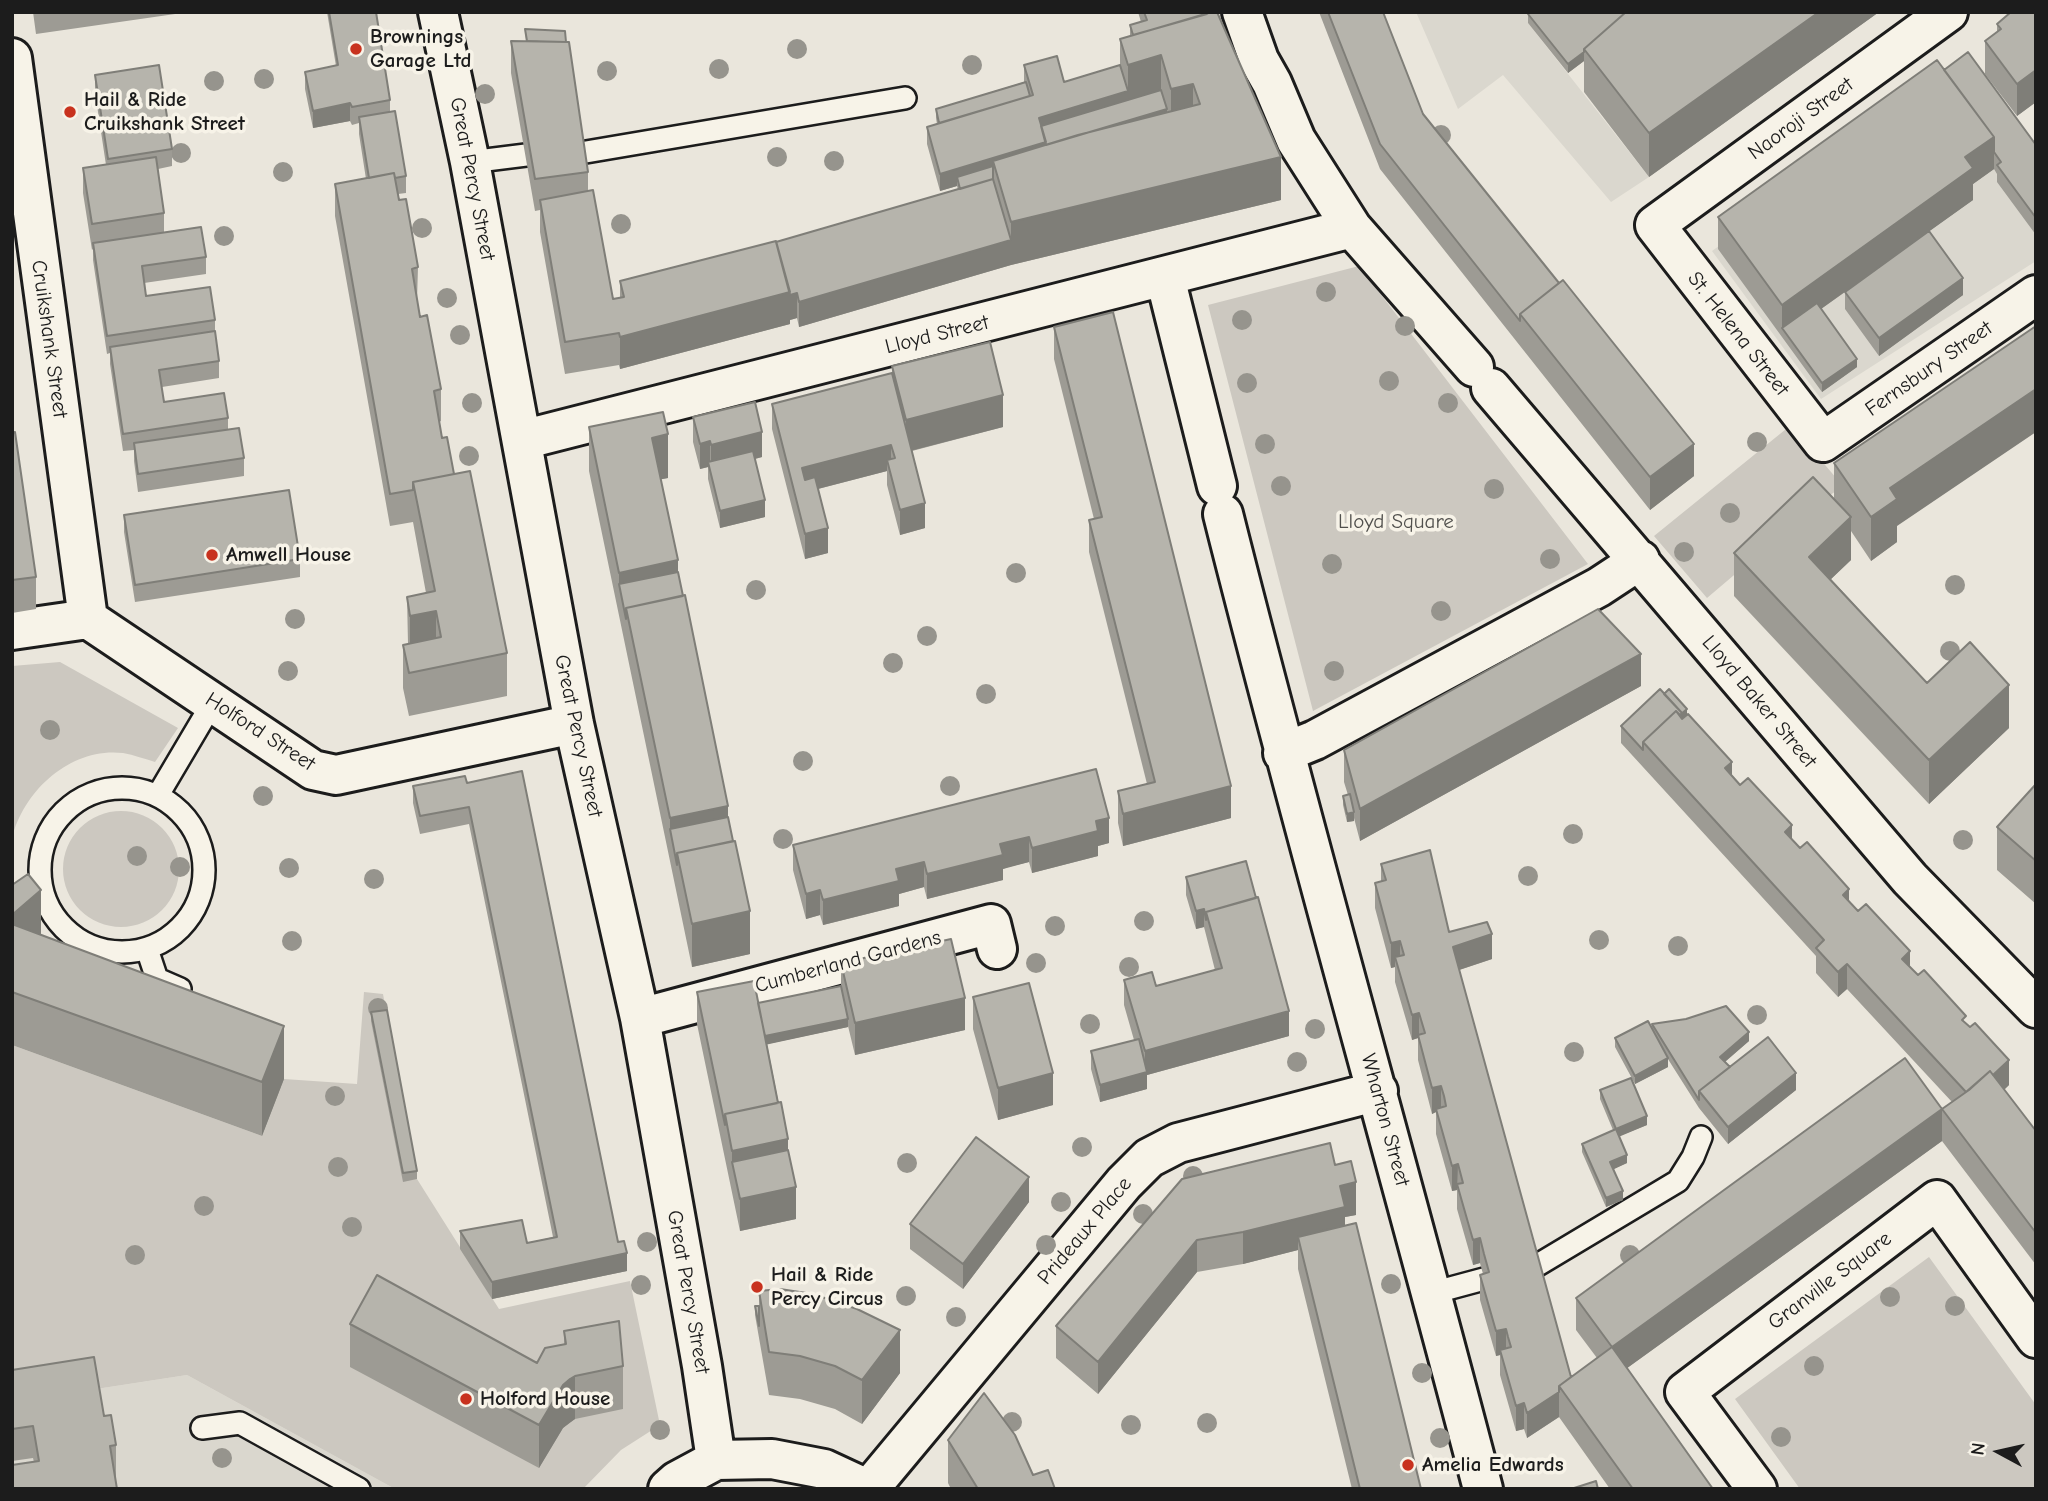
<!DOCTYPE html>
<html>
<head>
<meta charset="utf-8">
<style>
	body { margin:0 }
	#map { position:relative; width:2048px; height:1501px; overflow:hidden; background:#eae6dc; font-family:"Comic Neue",sans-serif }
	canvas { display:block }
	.frame { position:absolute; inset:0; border:14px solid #1c1c1c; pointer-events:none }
	.north { position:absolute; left:1964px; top:1417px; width:70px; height:70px; -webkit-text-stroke:5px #f7f3e8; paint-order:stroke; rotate:278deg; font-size:19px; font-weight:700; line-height:28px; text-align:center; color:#1c1c1c }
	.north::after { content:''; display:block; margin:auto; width:24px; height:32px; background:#1c1c1c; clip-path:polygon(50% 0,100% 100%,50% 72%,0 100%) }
</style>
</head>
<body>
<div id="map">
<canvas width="2048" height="1501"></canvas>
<div class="frame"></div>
<div class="north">N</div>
</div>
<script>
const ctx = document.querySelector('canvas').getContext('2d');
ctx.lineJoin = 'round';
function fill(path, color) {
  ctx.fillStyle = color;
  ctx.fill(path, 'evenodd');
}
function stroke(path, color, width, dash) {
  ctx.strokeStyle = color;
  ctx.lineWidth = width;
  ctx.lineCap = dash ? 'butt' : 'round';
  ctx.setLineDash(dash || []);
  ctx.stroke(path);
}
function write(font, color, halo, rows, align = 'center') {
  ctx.font = font + ' "Comic Neue",sans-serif';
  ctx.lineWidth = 7;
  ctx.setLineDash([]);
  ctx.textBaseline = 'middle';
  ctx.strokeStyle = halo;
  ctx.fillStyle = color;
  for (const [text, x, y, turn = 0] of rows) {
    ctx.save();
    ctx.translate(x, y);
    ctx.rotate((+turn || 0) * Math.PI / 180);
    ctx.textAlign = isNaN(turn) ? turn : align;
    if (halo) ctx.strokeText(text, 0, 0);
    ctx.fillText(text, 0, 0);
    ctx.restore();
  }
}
fill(new Path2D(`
	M1416 12H1530L1528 23 1649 177 1611 202 1503 75 1458 109Z
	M1966 65 2036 163V261L1821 399 1712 251Z
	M187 1375 395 1489H12V1402Z`), '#dad7ce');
fill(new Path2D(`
	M1359 266 1588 564 1313 711 1208 305Z
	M1791 425 1843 486 1819 503 1707 598 1654 536Z
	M60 662 178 728 155 762C145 759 134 755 123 753 71 747 24 790 12 838V666Z
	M63 869a58 58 0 1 1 116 0a58 58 0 1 1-116 0Z
	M364 992 383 994 417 1179 499 1309 630 1281 660 1425 621 1450 583 1489H395L187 1375 12 1402V1045L262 1136 284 1079 357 1084Z
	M1929 1257 2036 1405V1489H1800L1735 1399Z`), '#ccc8c0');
const lane = new Path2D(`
	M580 153 905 98
	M470 162 526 155
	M40 870a82 82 0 1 1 164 0a82 82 0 1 1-164 0Z
	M158 795 213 702
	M147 949 157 979 180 989
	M1536 1266 1678 1181 1693 1157 1701 1137
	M1432 1293 1484 1279
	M202 1428 240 1423 359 1489`);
const street = new Path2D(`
	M438 12 470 162 574 724 640 1018 702 1366 716 1460
	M1242 12 1259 60 1272 83 1296 140 1352 228 1474 367
	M1948 12 1655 225 1823 442 2036 295
	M12 58 88 619
	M1165 277 1217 486
	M1491 388 1910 879 2036 1008
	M522 440 1352 228
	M1223 514C1305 840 1398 1163 1483 1489
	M88 619 313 770 336 775 574 724
	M12 630 88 619
	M1283 753 1315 740 1599 587 1640 560
	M640 1018 991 924 997 949
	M668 1489 677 1481 716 1460 772 1459 824 1469 867 1489
	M869 1489 1124 1183 1149 1158 1178 1143 1378 1091
	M1757 1489 1685 1392 1937 1200 2036 1338`);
stroke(lane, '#1c1c1c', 26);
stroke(street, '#1c1c1c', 44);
stroke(lane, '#f7f3e8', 21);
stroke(street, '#f7f3e8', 38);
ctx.fillStyle = '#96948d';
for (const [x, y] of [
	[797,49],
	[972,65],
	[719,69],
	[607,71],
	[264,79],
	[214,81],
	[485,94],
	[1441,135],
	[181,153],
	[777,157],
	[834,161],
	[283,172],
	[621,224],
	[422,228],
	[224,236],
	[1326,292],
	[447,298],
	[1242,320],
	[1405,326],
	[460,335],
	[1389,381],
	[1247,383],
	[472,403],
	[1448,403],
	[1757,442],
	[1265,444],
	[469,456],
	[1281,486],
	[1494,489],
	[1730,513],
	[1684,552],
	[1550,559],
	[1332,564],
	[1016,573],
	[1955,585],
	[756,590],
	[1441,611],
	[295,619],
	[927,636],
	[1950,651],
	[893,663],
	[288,671],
	[1334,671],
	[986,694],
	[50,730],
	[803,761],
	[950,786],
	[263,796],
	[1573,834],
	[783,839],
	[1963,840],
	[137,856],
	[180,867],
	[289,868],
	[1528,876],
	[374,879],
	[1144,921],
	[1055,926],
	[1599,940],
	[292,941],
	[1678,946],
	[1036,963],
	[1129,967],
	[378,1008],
	[1757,1015],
	[1090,1024],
	[1315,1029],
	[1574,1052],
	[1297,1062],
	[335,1096],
	[1082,1147],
	[907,1163],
	[338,1167],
	[1193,1176],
	[1061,1202],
	[204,1206],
	[1143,1214],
	[352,1227],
	[647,1242],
	[1046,1245],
	[135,1255],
	[1630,1255],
	[1391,1284],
	[641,1285],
	[906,1296],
	[1890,1297],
	[1955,1306],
	[956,1317],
	[1814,1366],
	[1422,1373],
	[1012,1422],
	[1207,1423],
	[1131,1425],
	[660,1430],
	[1781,1437],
	[1440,1438],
	[222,1458]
]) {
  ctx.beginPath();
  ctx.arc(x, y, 10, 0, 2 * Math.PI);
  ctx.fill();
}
fill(new Path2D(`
	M33 12H189L36 34Z
	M327 12H376L390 100V112L406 176V193L398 194 418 267 417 300 420 317 441 389V421L439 422 442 438 507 653V696L409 716 403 688V645L408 644 407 597 426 593 413 522 390 526 335 216V184L366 179 359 134V123L352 125 350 121 313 128 305 89V72L336 66Z
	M1138 12H1207L1281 200 1011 265 799 327 797 318 790 320V324L620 369 619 365 565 374 540 232V210L535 211 511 73V41H526L525 29 566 42 588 172V191L613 299 620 298V281L776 243 958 190 957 186 940 191 927 144V127L937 124 936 118V109L1024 82V65L1064 82 1120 65V39L1130 36V25L1141 22Z
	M1319 12H1383L1423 114 1694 476 1650 510 1380 169Z
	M1879 12 1649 177 1584 92V61L1568 73 1528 23V14Z
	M2036 12V102L2017 116 1985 74V41L1997 33V24Z
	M1944 70 2036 145V235L1997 182V174L1994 169 1973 184V200L1929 231 1963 295 1879 356 1845 309V292L1821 309 1857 367 1822 392 1718 249V217Z
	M95 75 172 149V166L158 169 164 213V232L206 257V274L144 283 146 296 215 320V336L219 361V378L162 387 164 402 228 418V429L244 458V476L138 492 134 461V450L123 451 110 364V353L107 354 93 260V249L92 250 83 193V168L106 165 95 92Z
	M1054 327 1231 818 1123 846 1118 823V791L1147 784 1089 552V520L1094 519 1054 359Z
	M892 366 1003 427 912 451 925 528 900 535 887 485V471L818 489 828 553 805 559 772 429V404L892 373Z
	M693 417 762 457 755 459 765 517 720 528 708 479V467L700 469 693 442Z
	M589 427 668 478 661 479 678 572 728 817 750 954 692 967 589 471Z
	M12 433 36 577V609L12 613Z
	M1834 463 1897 526V542L1871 561 1851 531V560L1831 579 1927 683 2009 728 1929 804 1734 596V553L1834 499Z
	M124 515 300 559V577L135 602 124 532Z
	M1641 686 1360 841 1354 818V821L1347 822 1343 805V796L1348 795 1344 782V750Z
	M1687 715 1732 775 1910 967 1966 1023 2009 1085 2004 1090 2036 1131V1265L1942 1141 1627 1368 1713 1489H1610L1559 1417 1527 1438 1524 1429 1516 1431 1500 1375V1355L1496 1356 1480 1300V1275L1483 1274 1480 1263 1473 1265 1457 1209V1190L1452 1191 1436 1134V1112L1432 1114 1418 1060V1038L1412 1040 1395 982V967L1391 968 1375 908V883L1381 882V864L1449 932 1492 959 1459 970 1571 1377 1597 1358 1576 1330V1298L1942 1109 1952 1102 1847 989 1838 997 1816 973V956L1621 743V726Z
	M1096 769 1109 843 1098 846V856L1032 873 1029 862 1008 867 1003 869V880L927 899 924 887 899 894V906L823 925 820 915 806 919 793 870V845Z
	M467 783 627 1271 492 1299 460 1249V1231L527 1243 553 1237 469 824 420 834 413 803V786Z
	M2036 784V904L1997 870V827Z
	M1186 877 1289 1036 1147 1075V1089L1100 1102 1091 1069V1051L1134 1040 1124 1005V980L1156 986 1215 970 1204 927 1196 929 1186 895Z
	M12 885 41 935 284 1079 262 1136 12 1045Z
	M841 963 965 1030 855 1055 848 1026V1027L767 1044 788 1150 796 1219 740 1231 697 1024V992L758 1003 841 986Z
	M973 997 1053 1105 998 1120 973 1029Z
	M371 1012 417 1171V1179L403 1182 371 1021Z
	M1652 1024 1749 1041 1725 1062 1730 1067 1796 1090 1728 1144 1699 1108 1666 1056 1668 1067 1635 1084 1615 1047V1038L1652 1028Z
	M1600 1090 1647 1125 1619 1136 1627 1163 1613 1169 1623 1200 1606 1207 1582 1152V1144L1613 1130 1600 1099Z
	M1330 1143 1335 1165 1356 1215 1345 1217V1225L1421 1489H1352L1298 1269V1250L1243 1264 1197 1272 1098 1394 1056 1358V1326Z
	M1029 1202 963 1289 910 1249V1224Z
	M759 1291 900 1373 862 1424 835 1409 800 1399 769 1395 755 1315V1306H759Z
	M350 1324 537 1363 564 1345V1331L623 1366V1409L575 1419 570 1422 563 1428 539 1468 350 1367Z
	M12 1370 104 1416 116 1445V1477L34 1462 33 1458 12 1461Z
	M948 1440 1033 1475 1055 1489H951L948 1483Z`), '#9d9b94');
fill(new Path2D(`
	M1819 12H1879L1649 177V133Z
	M1584 52V61L1568 73V64Z
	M1161 55V98L1039 126V118L1128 91V65Z
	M2036 70V102L2017 116V84Z
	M1193 84V127L1171 132V89Z
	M350 103V121L313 128V111Z
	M1167 109V118L1069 138Z
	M1994 137V169L1973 184V200L1786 334 1782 328V305L1965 157Z
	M1046 142V159L993 161V175L957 177V186L940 191V174Z
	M1281 157V200L1011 265 799 327V302L1011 240V222Z
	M1963 278V295L1879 356V338Z
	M790 292 797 293V318L790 320V324L620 369V337Z
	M1857 359V367L1822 392V383Z
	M2036 389V432L1897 526V542L1871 561V517L1890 488Z
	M1003 395V427L906 452V420Z
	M762 432V457L711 470V445Z
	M668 434V478L652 481V438Z
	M710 441V466L708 462V467L700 469V444Z
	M1694 444V476L1650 510V477Z
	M891 445V470L887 460V471L802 493V468Z
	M765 500V517L720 528V511Z
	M925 503V528L900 535V510Z
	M1851 517V560L1809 600V557Z
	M828 528V553L805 559V534Z
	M678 560V604L619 584V573Z
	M436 611V654L410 659V616Z
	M1641 654V686L1360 841V809Z
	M2009 685V728L1929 804V760Z
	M1687 709V718L1646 746Z
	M1732 762V787L1725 768Z
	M1231 786V818L1123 846V814Z
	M728 806V849L670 829V818Z
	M1354 812V821L1347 822V814Z
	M1109 818V843L1098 846V856L1032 873V848L1096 821Z
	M1792 825V851L1785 832Z
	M1029 837V862L1003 869V880L927 899V874L1000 844Z
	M924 862V887L899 894V906L823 925V900L896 869Z
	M1849 889V914L1843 895Z
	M41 890V944L12 968V915Z
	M820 890V915L806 919V894Z
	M1204 909V927L1196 929V911Z
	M750 911V954L692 967V924Z
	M1492 934V959L1453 972V947Z
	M1400 941V966L1395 957V967L1391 968V943Z
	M1910 951V976L1902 959Z
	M1847 964V989L1838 997V972Z
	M965 998V1030L855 1055V1023Z
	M1289 1011V1036L1147 1075V1089L1100 1102V1085L1145 1073V1051Z
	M1419 1013V1038L1418 1035V1038L1412 1040V1015Z
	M848 1019V1027L760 1046V1037Z
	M284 1026V1079L262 1136V1082Z
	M1749 1032V1041L1720 1066V1057Z
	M1668 1058V1067L1635 1084V1076Z
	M2009 1060V1085L1969 1122V1097Z
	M1053 1073V1105L998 1120V1088Z
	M1796 1073V1090L1728 1144V1127Z
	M1441 1086V1111L1436 1109V1112L1432 1114V1088Z
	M1942 1109V1141L1612 1379V1347Z
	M1647 1116V1125L1616 1138V1129Z
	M788 1139V1182L732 1162V1151Z
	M1627 1155V1163L1610 1171V1162Z
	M1458 1164 1457 1190 1452 1191V1166Z
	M1029 1177V1202L963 1289V1264Z
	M1356 1182V1215L1345 1217V1239L1298 1237V1250L1243 1264V1232L1340 1186Z
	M796 1187V1219L740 1231V1199Z
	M1623 1191V1200L1606 1207V1198Z
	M1480 1238V1263L1473 1265V1240Z
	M1197 1240V1272L1098 1394V1362Z
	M627 1253V1271L492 1299V1282Z
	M1506 1329V1354L1500 1350V1355L1496 1356V1331Z
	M900 1330V1373L862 1424V1380Z
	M575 1376V1419L563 1428 539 1468V1425L563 1385Z
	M1559 1392V1417L1527 1438V1413Z
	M1524 1403V1429L1516 1431V1406Z`), '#7f7e78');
const building = new Path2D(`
	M329 12H376L390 100 352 107 350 103 313 111 305 72 338 65Z
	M1144 12H1207V14L1133 35 1130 25 1147 20Z
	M1212 12H1217L1281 157 1011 222 993 161 1078 135 1200 104 1193 84 1171 89 1161 55 1128 65 1120 39Z
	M1328 12H1383L1423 114 1559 283 1520 314V321L1380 144Z
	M1528 12H1626L1584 49V52L1568 64 1528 14Z
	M1626 12H1819L1649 133 1584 49Z
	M2011 12H2036V70L2017 84 1985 41 2001 29 1997 24Z
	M525 29 565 31 566 42 527 41Z
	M511 41 569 42 588 172 535 179Z
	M1968 52 2036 145V218L1997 165 2001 162 1994 152V137L1944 70Z
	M1057 56 1064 82 1120 65 1128 91 1039 118 1046 142 940 174 927 127 1033 95 1024 65Z
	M1937 60 1994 137 1965 157 1973 168 1782 305 1718 217Z
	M159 65 172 149 108 159 95 75Z
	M1026 82 1030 96 939 123 936 109Z
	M1161 90 1167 109 1046 145 1041 126Z
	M395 111 406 176 395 178 394 173 369 178 359 117Z
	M156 157 164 213 92 224 83 168Z
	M993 166V179L960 189 957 177Z
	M394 173 399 200 406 199 418 267 412 269 420 317 427 315 441 389 434 391 442 438 447 437 454 474 413 482V490L390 494 335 184Z
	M993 179 1011 240 799 302 797 293 790 295 776 242Z
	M593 190 613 299 624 297 620 281 776 241 790 292 620 337 619 333 565 342 540 200Z
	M201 227 206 257 142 266 146 296 210 287 215 320 107 336 93 243Z
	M1929 231 1963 278 1879 338 1845 292Z
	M1563 280 1694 444 1650 477 1520 314Z
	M1817 303 1857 359 1822 383 1782 328Z
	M1113 312 1231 786 1123 814 1118 791 1155 782 1089 520 1102 517 1054 327Z
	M2036 326V389L1890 488 1897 499 1871 517 1834 463Z
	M215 331 219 361 159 370 164 402 224 393 228 418 123 434 110 347Z
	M990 342 1003 395 906 420 892 366Z
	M892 373 925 503 900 510 887 460 895 458 891 445 802 468 805 480 815 477 828 528 805 534 772 404Z
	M755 402 762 432 711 445 710 441 700 444 693 417Z
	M663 412 668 434 652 438 678 560 619 573 589 427Z
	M239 428 244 458 138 474 134 443Z
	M15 432 36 577 12 580V433Z
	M753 451 765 500 720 511 708 462Z
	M470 471 507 653 409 673 403 645 441 637 436 611 410 616 407 597 435 591 413 482Z
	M1813 477 1851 517 1809 557 1927 683 1970 642 2009 685 1929 760 1734 553Z
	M289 490 300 559 135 585 124 515Z
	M678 572 683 596 626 608V619L619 584Z
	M685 595 728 806 670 818 626 608Z
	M1598 609 1641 654 1360 809 1344 750Z
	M1660 689 1682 713 1680 715 1676 711 1643 742V750L1621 726Z
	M1669 689 1687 709 1680 715 1682 713 1664 694Z
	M1676 711 1682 719 1688 714 1732 762 1725 768 1740 785 1748 778 1792 825 1785 832 1800 848 1807 842 1849 889 1843 895 1858 911 1866 904 1910 951 1902 959 1918 975 1924 970 1966 1016 1962 1020 1970 1027 1975 1023 2009 1060 1993 1075 1990 1071 1966 1092 1847 964 1838 972 1816 948 1824 940 1643 742Z
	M1096 769 1109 818 1096 821 1098 831 1032 848 1029 837 1008 842 1000 844 1003 855 927 874 924 862 896 869 899 881 823 900 820 890 806 894 793 845Z
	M522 771 618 1242 624 1241 627 1253 492 1282 460 1231 522 1220 527 1243 557 1237 469 807 420 816 413 786 465 776 467 783Z
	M2036 784V861L1997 827Z
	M1350 794 1354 812 1347 814 1343 796Z
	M728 817 733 841 677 853V865L670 829Z
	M735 841 750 911 692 924 677 853Z
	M1430 850 1449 932 1487 922 1492 934 1453 947 1571 1377 1559 1386V1392L1527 1413 1524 1403 1516 1406 1500 1350 1511 1347 1508 1337 1506 1329 1496 1331 1480 1275 1489 1272 1484 1254 1480 1238 1473 1240 1457 1184 1463 1183 1458 1164 1452 1166 1436 1109 1446 1106 1444 1096 1441 1086 1432 1088 1418 1035 1425 1033 1419 1013 1412 1015 1395 957 1404 955 1400 941 1391 943 1375 883 1386 880 1381 864Z
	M1246 861 1256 898 1206 912V920L1204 909 1196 911 1186 877Z
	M28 874 41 890 12 915V885Z
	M1258 897 1289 1011 1145 1051 1124 980 1152 972 1156 986 1222 968 1206 912Z
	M12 924 284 1026 262 1082 12 992Z
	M951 939 965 998 855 1023 841 963Z
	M754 981 778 1103 725 1114V1125L697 992Z
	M1029 983 1053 1073 998 1088 973 997Z
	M841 986 848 1019 765 1036 758 1003Z
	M1726 1006 1749 1032 1720 1057 1730 1067 1699 1091V1100L1652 1024 1686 1019Z
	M387 1010 417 1171 403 1173 371 1012Z
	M1648 1021 1668 1058 1635 1076 1615 1038Z
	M1768 1037 1796 1073 1728 1127 1699 1091Z
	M1139 1039 1147 1072 1100 1085 1091 1051Z
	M1905 1058 1942 1109 1612 1347 1576 1298Z
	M1990 1071 2036 1131V1233L1942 1109 1969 1090Z
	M1631 1078 1647 1116 1616 1129 1600 1090Z
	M781 1102 788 1139 732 1151 725 1114Z
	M1616 1129 1627 1155 1610 1162 1623 1191 1606 1198 1582 1144Z
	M976 1137 1029 1177 963 1264 910 1224Z
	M1330 1143 1335 1165 1351 1161 1356 1182 1340 1186 1345 1207 1243 1232 1197 1240 1098 1362 1056 1326 1182 1179Z
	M788 1150 796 1187 740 1199 732 1162Z
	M1356 1223 1421 1489H1360L1298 1237Z
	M377 1275 537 1363 545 1348 566 1344 564 1331 619 1321 623 1366 575 1376 570 1379 563 1385 539 1425 350 1324Z
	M780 1289 813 1294 857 1309 900 1330 862 1380 835 1366 800 1356 769 1352 759 1291Z
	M755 1306H759V1326Z
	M1612 1347 1713 1489H1633L1559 1386Z
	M94 1357 104 1416 111 1415 116 1445 110 1446 117 1489H12V1465L39 1461 33 1426 12 1429V1370Z
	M984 1393 1015 1435 1033 1475 1048 1470 1055 1489H978L948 1440Z
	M1596 1481 1598 1489H1571Z`);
fill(building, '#b6b4ac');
stroke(building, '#7f7e78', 2);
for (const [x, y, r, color] of [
	[356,49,7,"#c8321e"],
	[70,112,7,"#c8321e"],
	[212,555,7,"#c8321e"],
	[757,1287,7,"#c8321e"],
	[466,1399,7,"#c8321e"],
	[1408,1465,7,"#c8321e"]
]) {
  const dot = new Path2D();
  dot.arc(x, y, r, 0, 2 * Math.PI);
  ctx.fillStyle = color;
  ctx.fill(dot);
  stroke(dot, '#f7f3e8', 2.5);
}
write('bold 21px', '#1c1c1c', '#f7f3e8', [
	["Brownings",370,37],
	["Garage Ltd",370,61],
	["Hail & Ride",84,100],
	["Cruikshank Street",84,124],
	["Amwell House",226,555],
	["Hail & Ride",771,1275],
	["Percy Circus",771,1299],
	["Holford House",480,1399],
	["Amelia Edwards",1422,1465]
], 'left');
write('21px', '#1c1c1c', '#f7f3e8', [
	["Naoroji Street",1801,119,-36],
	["Great Percy Street",472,179,79],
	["St. Helena Street",1738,334,52],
	["Lloyd Street",937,335,-14],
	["Cruikshank Street",49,339,82],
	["Fernsbury Street",1929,369,-35],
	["Lloyd Baker Street",1759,702,50],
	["Holford Street",260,732,33],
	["Great Percy Street",578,736,78],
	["Cumberland Gardens",848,962,-15],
	["Wharton Street",1385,1120,75],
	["Prideaux Place",1085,1231,-50],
	["Granville Square",1830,1281,-37],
	["Great Percy Street",688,1292,80]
]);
write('21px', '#51504d', '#f7f3e8', [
	["Lloyd Square",1396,522]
]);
</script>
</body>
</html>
